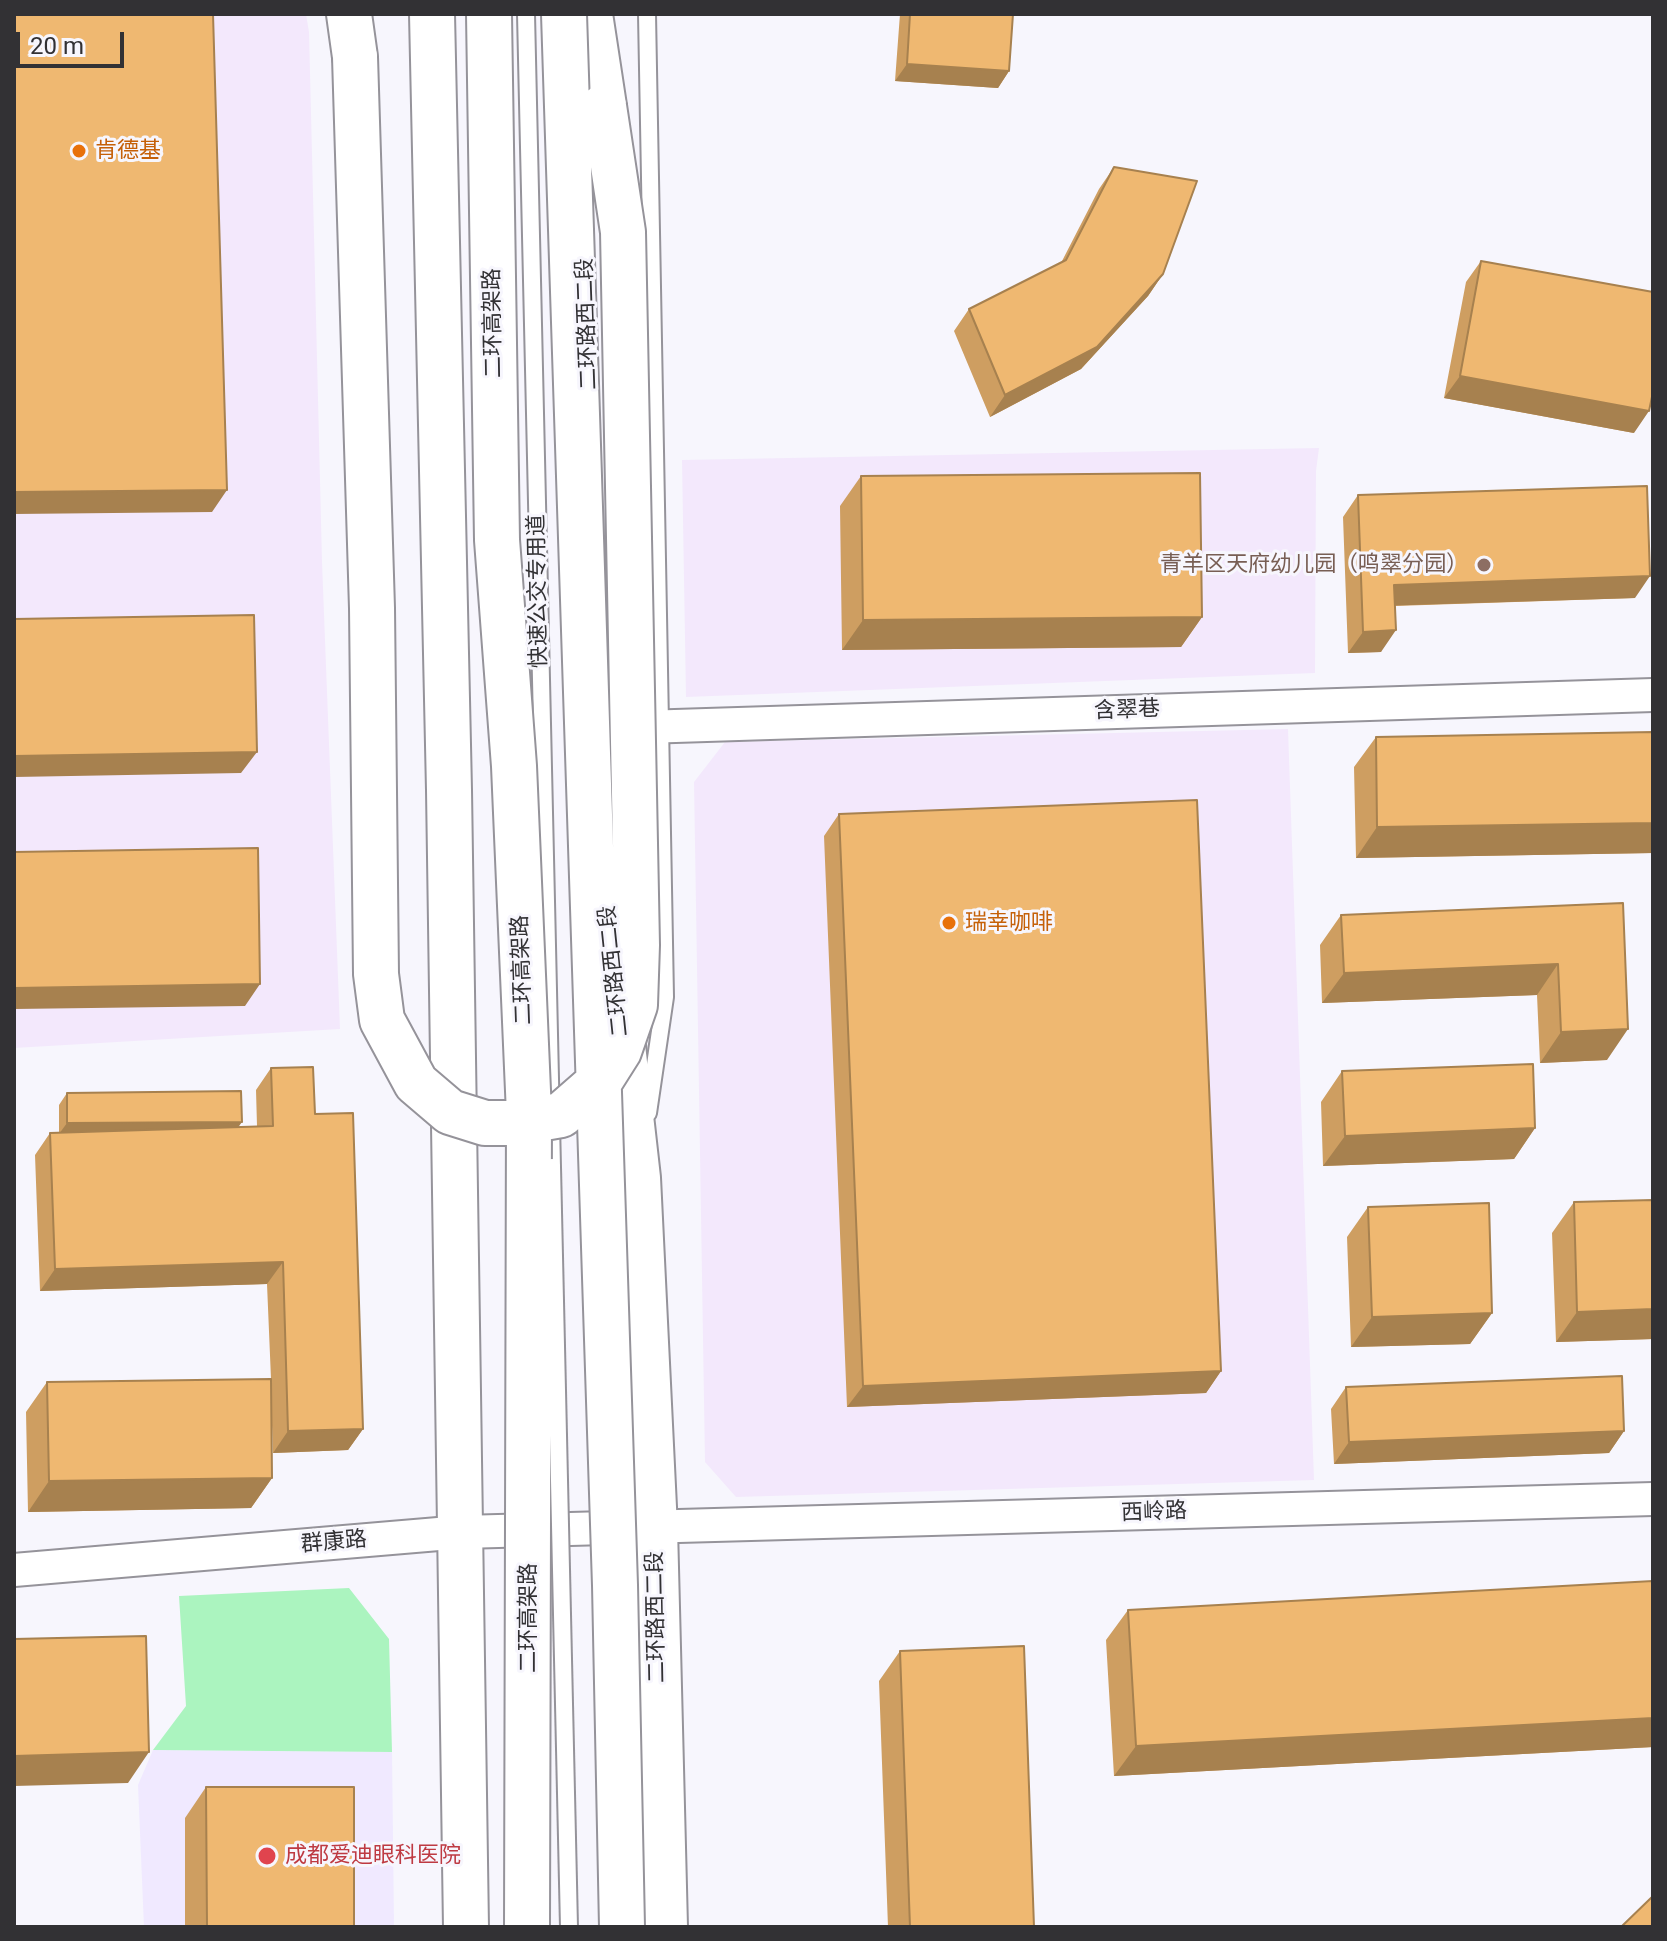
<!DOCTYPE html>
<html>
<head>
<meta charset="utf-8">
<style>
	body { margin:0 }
	#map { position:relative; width:1667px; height:1941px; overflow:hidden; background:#f7f6fd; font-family:Roboto,sans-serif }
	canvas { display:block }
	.frame { position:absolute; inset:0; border:16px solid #323134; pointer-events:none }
	.scale { position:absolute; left:16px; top:32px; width:108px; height:36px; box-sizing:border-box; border:4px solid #323134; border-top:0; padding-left:10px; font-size:24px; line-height:28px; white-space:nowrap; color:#323134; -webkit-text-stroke:6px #f7f6fd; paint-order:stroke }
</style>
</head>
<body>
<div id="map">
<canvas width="1667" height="1941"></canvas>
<div class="frame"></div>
<div class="scale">20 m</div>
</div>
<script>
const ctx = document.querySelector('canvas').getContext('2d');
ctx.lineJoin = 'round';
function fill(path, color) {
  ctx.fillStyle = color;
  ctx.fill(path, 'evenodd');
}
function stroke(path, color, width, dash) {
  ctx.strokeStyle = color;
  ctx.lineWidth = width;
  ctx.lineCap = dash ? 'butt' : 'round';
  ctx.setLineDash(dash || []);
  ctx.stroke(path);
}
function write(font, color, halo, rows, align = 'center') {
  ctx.font = font + ' Roboto,"Noto Sans SC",sans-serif';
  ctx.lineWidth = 6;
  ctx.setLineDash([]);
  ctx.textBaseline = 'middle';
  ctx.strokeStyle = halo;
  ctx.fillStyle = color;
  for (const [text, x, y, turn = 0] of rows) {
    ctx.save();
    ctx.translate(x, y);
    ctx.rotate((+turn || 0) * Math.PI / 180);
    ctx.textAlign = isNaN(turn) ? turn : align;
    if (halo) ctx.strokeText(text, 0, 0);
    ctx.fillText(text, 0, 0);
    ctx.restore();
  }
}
fill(new Path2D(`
	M14 14H306L309 32 322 562 340 1029 14 1048Z
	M1319 448 1316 471 1315 673 686 697 682 460Z
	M1288 729 1314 1480 736 1497 705 1462 694 782 725 742Z`), '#f3e8fc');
fill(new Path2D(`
	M153 1750 392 1752 394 1927H144L138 1785Z`), '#f0e9ff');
fill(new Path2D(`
	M349 1588 389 1639 392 1752 153 1750 186 1706 179 1596Z`), '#abf4bf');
const service = new Path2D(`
	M526 14 552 1167
	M647 14 665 997 648 1113`);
const minor = new Path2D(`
	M612 728 1653 695
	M14 1570 462 1532 1653 1499`);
const secondary = new Path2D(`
	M432 14 449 790 466 1927
	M620 1019 638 1178 655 1528 665 1927`);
const trunk = new Path2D(`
	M349 14 355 57
	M590 14 604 106`);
stroke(service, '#95939a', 20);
stroke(minor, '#95939a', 36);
stroke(secondary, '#95939a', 48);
stroke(trunk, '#95939a', 48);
stroke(service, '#fff', 16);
stroke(minor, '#fff', 32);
stroke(secondary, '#fff', 44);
stroke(trunk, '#fff', 44);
const serviceBridge = new Path2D(`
	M552 1167 569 1927`);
const trunkBridge = new Path2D(`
	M489 14 497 540 514 766 529 1114 527 1927
	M564 14 615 1585 622 1927
	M355 57 372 608 376 974 382 1020 416 1083 450 1112 485 1123H515L561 1115 600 1081 619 1051 635 1005 637 945 623 232 604 106`);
stroke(serviceBridge, '#95939a', 20, []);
stroke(trunkBridge, '#95939a', 48, []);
stroke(serviceBridge, '#fff', 16);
stroke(trunkBridge, '#fff', 44);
fill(new Path2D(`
	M900 14H1013L1009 71 998 88 895 81Z
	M1114 167 1163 274 1148 296 1081 369 990 417 954 331 969 309 1061 263 1099 189Z
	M1481 261 1634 433 1444 398 1466 282Z
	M861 476 1202 617 1181 647 842 650 840 506Z
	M1358 495 1635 598 1395 606 1381 652 1348 653 1343 517Z
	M1653 732V853L1356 858 1354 767 1376 737Z
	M839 814 1221 1371 1206 1393 847 1407 824 836Z
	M1623 903 1607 1060 1540 1063 1537 995 1322 1003 1320 945 1341 915Z
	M271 1068 315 1114 363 1429 348 1450 273 1453 271 1397 272 1478 251 1508 28 1512 26 1412 47 1382 271 1379 267 1284 40 1291 35 1155 50 1133H59V1105L67 1093 238 1127 257 1126 256 1090Z
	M1342 1071 1535 1128 1514 1159 1323 1166 1321 1102Z
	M1574 1202 1653 1339 1556 1342 1552 1233Z
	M1368 1207 1492 1313 1470 1344 1351 1347 1347 1237Z
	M1346 1387 1624 1431 1609 1453 1334 1464 1331 1409Z
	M1653 1581V1747L1114 1776 1106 1640 1128 1610Z
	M900 1651 1034 1927H888L879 1681Z
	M206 1787 354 1927H185V1818Z`), '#ce9e61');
fill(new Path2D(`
	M907 64 1009 71 998 88 895 81Z
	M1163 274 1148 296 1081 369 990 417 1005 395Z
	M1460 376 1649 411 1634 433 1444 398Z
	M227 490 212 512 14 514V492Z
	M1650 576 1635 598 1379 606 1394 585Z
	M1202 617 1181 647 842 650 863 620Z
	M1396 630 1381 652 1348 653 1363 632Z
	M257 752 241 773 14 777V756Z
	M1653 823V853L1356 858 1377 827Z
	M1558 964 1537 995 1322 1003 1344 973Z
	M260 984 245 1006 14 1009V988Z
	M1628 1029 1607 1060 1540 1063 1561 1032Z
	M242 1122 234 1133 59 1134 67 1123Z
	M1535 1128 1514 1159 1323 1166 1345 1136Z
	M283 1262 267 1284 40 1291 55 1269Z
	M1653 1309V1339L1556 1342 1577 1312Z
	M1492 1313 1470 1344 1351 1347 1372 1317Z
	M1221 1371 1206 1393 847 1407 863 1386Z
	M363 1429 348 1450 273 1453 288 1431Z
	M1624 1431 1609 1453 1334 1464 1349 1442Z
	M272 1478 251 1508 28 1512 49 1481Z
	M1653 1718V1747L1114 1776 1136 1746Z
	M149 1752 128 1783 14 1786V1756Z`), '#a7814f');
const building = new Path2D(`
	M14 14H213L227 490 14 492Z
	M910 14H1013L1009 71 907 64Z
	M1114 167 1197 181 1163 274 1097 347 1005 395 969 309 1066 260Z
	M1481 261 1653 292V392L1649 411 1460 376Z
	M1200 473 1202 617 863 620 861 476Z
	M1647 486 1650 576 1394 585 1396 630 1363 632 1358 495Z
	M254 615 257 752 14 756V619Z
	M1653 732V823L1377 827 1376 737Z
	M1197 800 1221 1371 863 1386 839 814Z
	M258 848 260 984 14 988V852Z
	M1623 903 1628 1029 1561 1032 1558 964 1344 973 1341 915Z
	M1533 1064 1535 1128 1345 1136 1342 1071Z
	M313 1067 315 1114 353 1113 363 1429 288 1431 283 1262 55 1269 50 1133 273 1126 271 1068Z
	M241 1091 242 1122 67 1123V1093Z
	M1653 1200V1309L1577 1312 1574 1202Z
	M1489 1203 1492 1313 1372 1317 1368 1207Z
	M1622 1376 1624 1431 1349 1442 1346 1387Z
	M271 1379 272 1478 49 1481 47 1382Z
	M1653 1581V1718L1136 1746 1128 1610Z
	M146 1636 149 1752 14 1756V1639Z
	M1024 1646 1034 1927H910L900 1651Z
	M206 1787H354V1927H207Z
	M1653 1896V1927H1621Z`);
fill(building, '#efb871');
stroke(building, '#a7814f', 2);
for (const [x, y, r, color] of [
	[79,151,8,"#e8710a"],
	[1484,565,8,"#8d6e63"],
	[949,923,8,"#e8710a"],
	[267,1856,10,"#e0444e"]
]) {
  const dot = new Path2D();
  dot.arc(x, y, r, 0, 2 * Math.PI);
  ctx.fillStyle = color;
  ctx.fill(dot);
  stroke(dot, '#f7f6fd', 3);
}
write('22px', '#c56008', '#f7f6fd', [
	["肯德基",95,151],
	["瑞幸咖啡",965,923]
], 'left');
write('22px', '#323134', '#f7f6fd', [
	["二环高架路",494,323,-91],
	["二环路西二段",588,324,-92],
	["快速公交专用道",539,591,-91],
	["含翠巷",1127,711,-2],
	["二环高架路",523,970,-92],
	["二环路西二段",615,971,-96],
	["西岭路",1154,1513,-2],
	["群康路",334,1543,-5],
	["二环路西二段",657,1617,-91],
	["二环高架路",529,1618,-90]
]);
write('22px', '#785e54', '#f7f6fd', [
	["青羊区天府幼儿园（鸣翠分园）",1468,565]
], 'right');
write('22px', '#be3a42', '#f7f6fd', [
	["成都爱迪眼科医院",285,1856]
], 'left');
</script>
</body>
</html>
